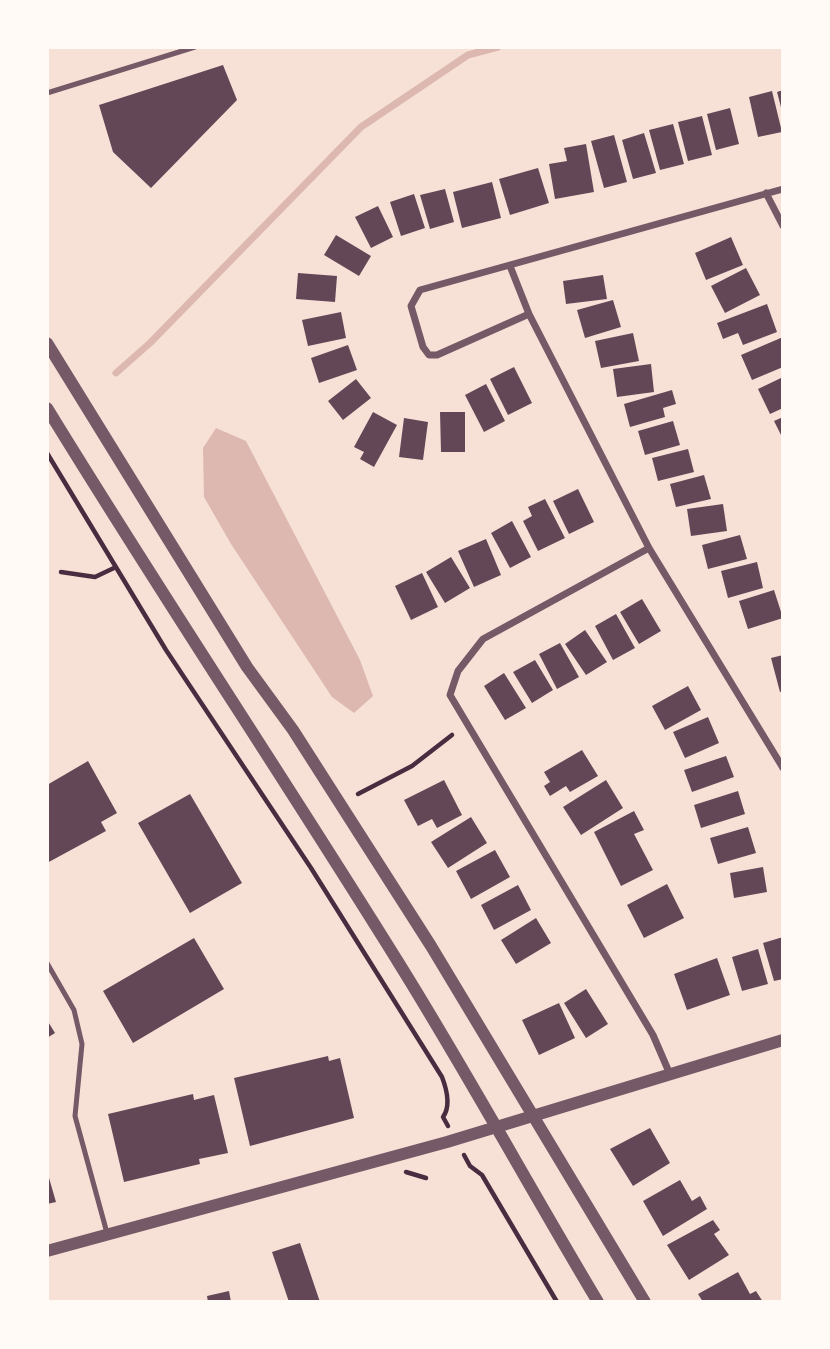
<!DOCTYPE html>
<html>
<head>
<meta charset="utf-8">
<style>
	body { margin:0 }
	#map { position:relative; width:830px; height:1349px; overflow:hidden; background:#f7e1d7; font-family:"Exo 2",sans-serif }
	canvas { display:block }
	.frame { position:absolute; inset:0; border:49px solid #fffaf5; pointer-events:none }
</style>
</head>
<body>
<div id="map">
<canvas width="830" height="1349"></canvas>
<div class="frame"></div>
</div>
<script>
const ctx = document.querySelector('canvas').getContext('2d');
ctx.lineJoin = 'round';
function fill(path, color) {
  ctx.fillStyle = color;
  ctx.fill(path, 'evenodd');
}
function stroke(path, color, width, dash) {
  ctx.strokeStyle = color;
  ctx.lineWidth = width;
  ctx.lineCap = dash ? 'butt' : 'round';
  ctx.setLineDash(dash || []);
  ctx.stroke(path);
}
fill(new Path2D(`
	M216 428 246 441 360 660 373 696 354 713 332 697 231 544 204 497 203 448Z`), '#dcb8b0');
stroke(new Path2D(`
	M116 373 150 343 361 127 468 55 498 47`), '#dcb8b0', 7);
fill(new Path2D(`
	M223 65 237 100 151 188 113 152 99 105Z
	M783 90V111H782L777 92Z
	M772 91 782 132 758 137 749 97Z
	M730 108 739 144 716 150 707 114Z
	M702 116 712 155 688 161 678 122Z
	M673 124 684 164 660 170 649 130Z
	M644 133 656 173 633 179 622 140Z
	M614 135 627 182 604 188 591 141Z
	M586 144 594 192 555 199 549 164 567 161 564 148Z
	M538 168 549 203 510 215 499 179Z
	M492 182 501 218 462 228 453 192Z
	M445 189 454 222 430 229 420 195Z
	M414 194 425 228 401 236 390 202Z
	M378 206 393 237 371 248 355 217Z
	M336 235 371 256 359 276 324 255Z
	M731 237 743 265 706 280 695 253Z
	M746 268 760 295 725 313 711 286Z
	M298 273 337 276 335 302 296 299Z
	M603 275 607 299 566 304 563 281Z
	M613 300 621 327 585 338 577 310Z
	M767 304 777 332 743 345 738 333 723 339 717 323Z
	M341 312 346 338 308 346 302 320Z
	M633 333 639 361 601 368 595 341Z
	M783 337V367L752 380 741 355Z
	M348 345 357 370 319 383 311 358Z
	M651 364 654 392 617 397 613 369Z
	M514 367 532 403 508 415 490 379Z
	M783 377V408L770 414 758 389Z
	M356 379 371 398 343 420 328 401Z
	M486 384 505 421 484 432 465 395Z
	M672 390 676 404 663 408 665 417 630 427 624 404Z
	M373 412 397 425 374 467 360 459 364 452 354 447Z
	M440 412H465V452H441Z
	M783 417V439L774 421Z
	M404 418 428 422 423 460 399 457Z
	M673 421 680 445 645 455 638 431Z
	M688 449 694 472 658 481 652 458Z
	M704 475 711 499 676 507 670 484Z
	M578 489 594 522 569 534 553 501Z
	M545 499 565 538 538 551 523 521 532 516 528 507Z
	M723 504 727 531 691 536 687 509Z
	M512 521 531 557 510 568 491 533Z
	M740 535 747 559 708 569 702 545Z
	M486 539 501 575 474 587 458 551Z
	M451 557 470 588 445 603 426 572Z
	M757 562 763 588 728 598 721 571Z
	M422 573 438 607 411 620 395 586Z
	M774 590 783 618 748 629 739 601Z
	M642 599 661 631 639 644 620 612Z
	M616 614 635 648 613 660 595 626Z
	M585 630 607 662 586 675 565 644Z
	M560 643 579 677 557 689 539 654Z
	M783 655V691L780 692 771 658Z
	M535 660 553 690 532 703 513 672Z
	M504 673 526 708 505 720 484 686Z
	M688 686 701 710 665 730 652 706Z
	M708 717 719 743 685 758 673 732Z
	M582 750 598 776 570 792 566 786 550 796 544 786 550 782 544 772Z
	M726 756 734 777 692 792 684 770Z
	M88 761 117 813 101 822 106 831 47 863V785Z
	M444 780 462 815 437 828 432 819 418 826 404 800Z
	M606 780 623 808 581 835 563 807Z
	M738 791 745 814 701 828 694 805Z
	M190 794 242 883 190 913 138 823Z
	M634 811 644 830 634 834 653 870 621 886 594 832Z
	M471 817 487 843 448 868 431 842Z
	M748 827 756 853 718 864 710 838Z
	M495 850 510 877 471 899 456 871Z
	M763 867 767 892 734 898 730 873Z
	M667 884 684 918 644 938 627 905Z
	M518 885 531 910 494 930 481 905Z
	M536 918 551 943 516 964 501 940Z
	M783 937V979L774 981 763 943Z
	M194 938 224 989 133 1043 103 991Z
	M758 949 768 984 742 991 732 957Z
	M717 958 730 995 687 1010 674 974Z
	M586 989 608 1024 586 1038 564 1003Z
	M559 1003 575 1038 539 1055 522 1020Z
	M47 1020 55 1033 47 1038Z
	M328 1056 329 1061 340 1058 354 1118 250 1146 234 1078Z
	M193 1094 194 1100 214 1095 228 1153 199 1159 200 1164 124 1182 108 1114Z
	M650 1128 670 1163 633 1186 610 1149Z
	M47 1171 56 1202 47 1204Z
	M680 1180 692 1201 700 1196 707 1209 663 1236 643 1201Z
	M713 1220 720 1230 714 1234 729 1255 689 1280 667 1245Z
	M300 1243 320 1302H289L272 1252Z
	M738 1272 750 1294 756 1291 763 1302H703L698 1294Z
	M229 1291 231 1302H208L207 1296Z`), '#644757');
stroke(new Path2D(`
	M47 453 166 650 311 868 442 1077C447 1090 451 1106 443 1117L448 1126
	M61 572 95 577 116 567
	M358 794 412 766 452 735
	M464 1155 470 1166 482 1175 557 1302
	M406 1172 426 1178`), '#4a2c40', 4.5);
stroke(new Path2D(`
	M47 93 195 47
	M47 963 74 1010 82 1044 75 1116 107 1233`), '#755966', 5);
stroke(new Path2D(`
	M766 193 783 226
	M510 266 529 314 649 548 783 768
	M529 314 437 355H429L423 347 411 306 420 290 783 189
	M649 548 483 639 458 671 450 695 653 1035 669 1072`), '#755966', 7);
stroke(new Path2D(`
	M47 343 247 667 293 730 431 946 645 1302
	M47 408C162 596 284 778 400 965 469 1076 531 1190 598 1302
	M47 1251 447 1142 783 1040`), '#755966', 12);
</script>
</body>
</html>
